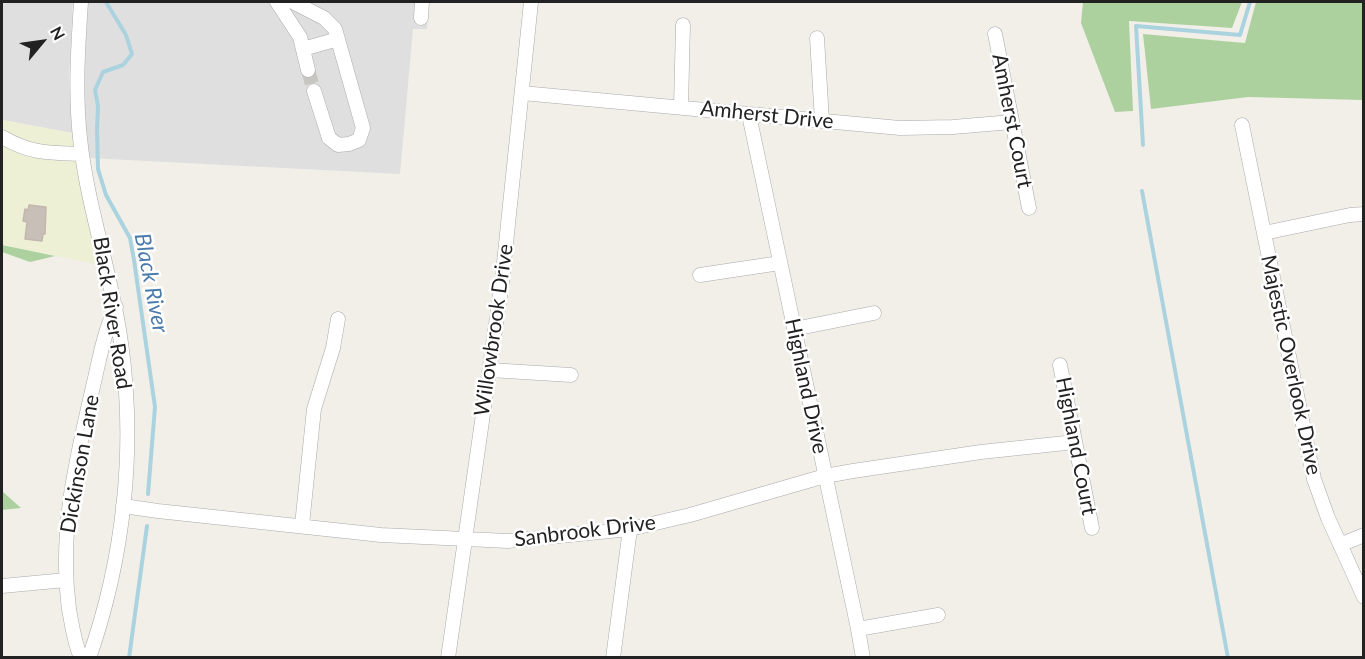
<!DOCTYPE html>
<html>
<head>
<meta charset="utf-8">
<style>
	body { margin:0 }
	#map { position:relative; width:1365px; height:659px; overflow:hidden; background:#f2efe9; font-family:Lato,sans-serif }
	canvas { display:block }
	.frame { position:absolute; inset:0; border:3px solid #222; pointer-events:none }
	.north { position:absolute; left:12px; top:12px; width:60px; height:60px; -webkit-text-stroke:4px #fff; paint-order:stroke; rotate:61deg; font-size:16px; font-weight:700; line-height:24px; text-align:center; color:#222 }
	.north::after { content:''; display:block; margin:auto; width:21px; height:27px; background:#222; clip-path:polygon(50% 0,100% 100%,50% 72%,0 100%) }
</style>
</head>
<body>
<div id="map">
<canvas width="1365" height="659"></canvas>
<div class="frame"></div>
<div class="north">N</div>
</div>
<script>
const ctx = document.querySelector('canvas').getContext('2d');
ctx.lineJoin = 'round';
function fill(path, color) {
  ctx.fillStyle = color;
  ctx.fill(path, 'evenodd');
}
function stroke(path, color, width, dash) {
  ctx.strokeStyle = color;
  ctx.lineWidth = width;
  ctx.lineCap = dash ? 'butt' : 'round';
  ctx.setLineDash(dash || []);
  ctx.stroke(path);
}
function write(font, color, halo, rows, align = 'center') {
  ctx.font = font + ' Lato,sans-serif';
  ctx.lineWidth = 5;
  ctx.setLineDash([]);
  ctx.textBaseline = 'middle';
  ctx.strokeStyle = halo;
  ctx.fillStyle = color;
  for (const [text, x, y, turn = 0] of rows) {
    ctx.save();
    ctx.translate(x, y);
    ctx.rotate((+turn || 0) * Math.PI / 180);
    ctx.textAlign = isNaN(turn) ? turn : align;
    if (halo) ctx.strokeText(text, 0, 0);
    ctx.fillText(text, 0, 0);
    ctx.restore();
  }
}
fill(new Path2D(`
	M2 2H73L69 78 72 133 2 120Z
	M88 2H429L427 29H413L400 174 89 158 83 103Z`), '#e0dfdf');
fill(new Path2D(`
	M2 120 72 133 81 184 100 265 2 245Z`), '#eef0d5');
fill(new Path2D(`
	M1083 2H1242L1232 28 1129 21 1133 111 1115 112 1081 23Z
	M1256 2H1363V100L1248 97 1151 109 1143 34 1245 43Z
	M2 245 55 256 30 262 2 252Z
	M2 491 21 508 2 510Z`), '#add19e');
stroke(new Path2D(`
	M106 2 126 35 132 54 123 65 103 72 95 90 98 106 97 129 98 169 106 195 130 238 134 260 155 407 148 494
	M1143 145 1136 26 1240 35 1250 2
	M1142 191 1228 658
	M129 658 147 526`), '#aad3df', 4);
const building = new Path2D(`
	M29 205 46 207 45 234H43L42 241 25 239 27 222 23 221 25 209 28 210Z`);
fill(building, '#c7bfb8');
stroke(building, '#c4b6ab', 1.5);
stroke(new Path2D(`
	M308 70 314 91`), '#c8c6c1', 14, [14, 7]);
const minor = new Path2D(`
	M81 2C78 47 75 92 80 138 87 207 112 274 121 343 136 448 124 558 89 658
	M277 2 300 37 308 70
	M293 2 324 18 335 29 363 128 359 140 349 144 338 145 329 138 314 91
	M421 18 422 2
	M995 34 1029 208
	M817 38 822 121
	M303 49 338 39
	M522 93 900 128 953 127 1012 122
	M681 106 683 25
	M749 115 858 629 863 658
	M1242 125 1314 479 1328 518 1364 597
	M2 137C32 154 48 153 82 154
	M1264 233 1350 215 1364 214
	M700 275 780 263
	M794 329 874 313
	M1060 365 1092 528
	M490 370 571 375
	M123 506 158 511 381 535 508 541 630 529 690 515 825 476 853 471 981 452 1075 442
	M302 525 314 409 333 348 338 319
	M1340 545 1364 535
	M2 586 66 580
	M858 629 938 615
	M81 658C74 642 72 625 69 609 59 532 75 465 92 391 99 362 103 334 116 307
	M448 658 502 282 531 2
	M613 658 630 529`);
stroke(minor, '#a9a9a9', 15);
stroke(minor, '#fff', 14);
write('21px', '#222', '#fff', [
	["Amherst Drive",767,115,6],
	["Amherst Court",1012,121,79],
	["Black River Road",112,313,81],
	["Willowbrook Drive",494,330,-82],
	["Majestic Overlook Drive",1291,365,78],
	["Highland Drive",806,386,78],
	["Highland Court",1076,446,79],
	["Dickinson Lane",80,464,-80],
	["Sanbrook Drive",585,531,-7]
]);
write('italic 22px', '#4a7aab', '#fff', [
	["Black River",151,283,79]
]);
</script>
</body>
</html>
